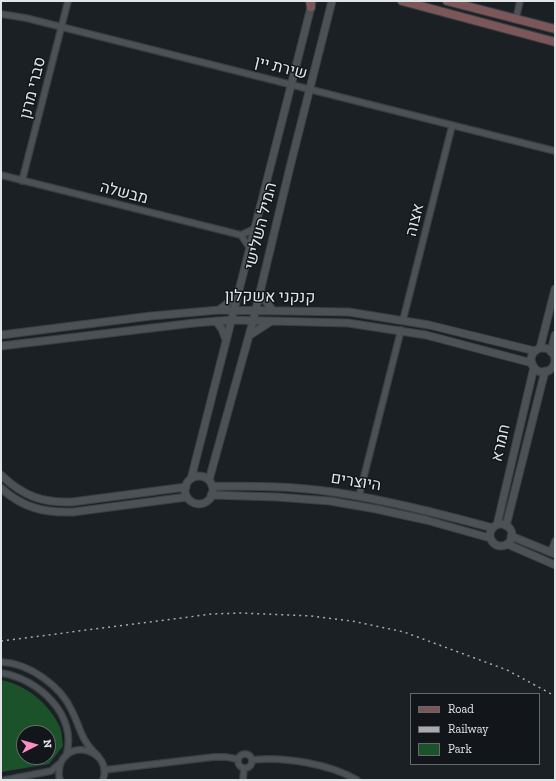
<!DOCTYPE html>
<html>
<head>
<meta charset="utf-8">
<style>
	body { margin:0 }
	#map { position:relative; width:556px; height:781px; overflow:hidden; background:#1b2024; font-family:"Zilla Slab",serif }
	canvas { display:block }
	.frame { position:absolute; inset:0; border:2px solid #e2e5e8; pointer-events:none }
	.legend { position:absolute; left:410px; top:693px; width:130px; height:72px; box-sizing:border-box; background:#12161a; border:1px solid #65696c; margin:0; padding:5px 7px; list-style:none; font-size:12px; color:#e2e5e8 }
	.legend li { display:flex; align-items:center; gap:8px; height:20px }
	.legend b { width:20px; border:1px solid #65696c }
	.north { position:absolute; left:16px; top:725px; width:40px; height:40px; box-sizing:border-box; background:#12161a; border:1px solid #65696c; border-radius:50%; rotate:84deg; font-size:11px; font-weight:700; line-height:16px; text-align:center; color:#e2e5e8 }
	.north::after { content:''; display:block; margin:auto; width:14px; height:18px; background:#fb8fc4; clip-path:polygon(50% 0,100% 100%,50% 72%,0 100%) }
</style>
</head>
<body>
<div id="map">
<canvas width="556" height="781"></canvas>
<div class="frame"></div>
<ul class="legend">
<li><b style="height:5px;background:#7c5759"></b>Road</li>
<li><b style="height:5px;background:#a8abaf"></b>Railway</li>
<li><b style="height:11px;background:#1c522a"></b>Park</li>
</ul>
<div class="north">N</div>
</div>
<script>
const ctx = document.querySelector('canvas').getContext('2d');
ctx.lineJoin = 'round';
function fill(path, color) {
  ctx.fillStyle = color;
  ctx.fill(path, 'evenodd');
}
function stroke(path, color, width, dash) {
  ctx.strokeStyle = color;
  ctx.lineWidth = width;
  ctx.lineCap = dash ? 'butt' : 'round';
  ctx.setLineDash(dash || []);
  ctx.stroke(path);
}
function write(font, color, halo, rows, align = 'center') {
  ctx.font = font + ' "Zilla Slab",Heebo,serif';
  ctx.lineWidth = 3;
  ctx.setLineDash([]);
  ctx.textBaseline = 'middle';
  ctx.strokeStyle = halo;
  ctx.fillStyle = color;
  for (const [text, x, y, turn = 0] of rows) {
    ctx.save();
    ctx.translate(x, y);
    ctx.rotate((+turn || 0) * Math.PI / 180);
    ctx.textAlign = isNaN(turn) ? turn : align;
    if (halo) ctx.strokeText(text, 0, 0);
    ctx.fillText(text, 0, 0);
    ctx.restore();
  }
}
fill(new Path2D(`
	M1 680C27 685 49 704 60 727 62 733 62 740 63 746L49 764 1 772ZM24 733H48V757H24Z`), '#1c522a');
const minor = new Path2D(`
	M1 14 26 18 555 151
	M516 19 520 1
	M1 175 241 235
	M22 181 68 1
	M249 247 241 235 254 229
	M403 320 452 126
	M359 496 401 330
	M551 552 555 541
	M1 662C29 663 61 686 72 711 82 731 80 739 98 756
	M1 673C38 678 79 716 66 756
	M238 761a7 7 0 1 1 14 0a7 7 0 1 1-14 0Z
	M252 760C283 756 330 764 357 780
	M104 770 214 757H226L237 759
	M5 780 51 771 59 764
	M60 780C58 775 59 770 60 765 69 737 113 751 103 780
	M243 780 244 768`);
const tertiary = new Path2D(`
	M261 291 262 296 273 311
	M219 310 232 300 237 293
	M216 321 222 329 226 340
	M1 335 151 316 219 310 349 312 429 325 535 351
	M250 335 270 322
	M1 346 194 323 231 320 348 323 426 335 532 363
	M540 348 555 289
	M531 360a12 12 0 1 1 24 0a12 12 0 1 1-24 0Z
	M551 352 555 335
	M1 475C23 496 42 503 72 502L186 487
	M185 490a14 14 0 1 1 28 0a14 14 0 1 1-28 0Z
	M191 479 312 3
	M209 480 253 321 290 167 332 1
	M212 486C252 486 293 486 333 492 387 500 440 514 493 528
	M1 488C23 508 45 513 73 512L187 497
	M211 495 277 497 330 501 376 509 426 520 490 538
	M490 535a11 11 0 1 1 22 0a11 11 0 1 1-22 0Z
	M497 525 534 367
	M506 526 545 371
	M511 536 555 554
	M507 544 555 565`);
const secondary = new Path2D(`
	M310 1 311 7
	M402 1 555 42
	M447 1 555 29`);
stroke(minor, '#3b3e42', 8);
stroke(tertiary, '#3b3e42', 9);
stroke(secondary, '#3b3e42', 10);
stroke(minor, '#4c5156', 5.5);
stroke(tertiary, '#4c5156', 7);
stroke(secondary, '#7c5759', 8);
stroke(new Path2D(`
	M1 641 212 614 242 613 311 616 352 621 404 632 507 670 555 696`), '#a8abaf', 1.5, [2, 4]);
write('16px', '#e2e5e8', '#12161a', [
	["שירת יין",281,68,14],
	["סברי מרנן",33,88,-76],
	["מבשלה",124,193,14],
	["אצוה",415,220,-76],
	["המיל השלישי",261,226,-76],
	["קנקני אשקלון",270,297,1],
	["חמרא",501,443,-77],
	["היוצרים",356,482,9]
]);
</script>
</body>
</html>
